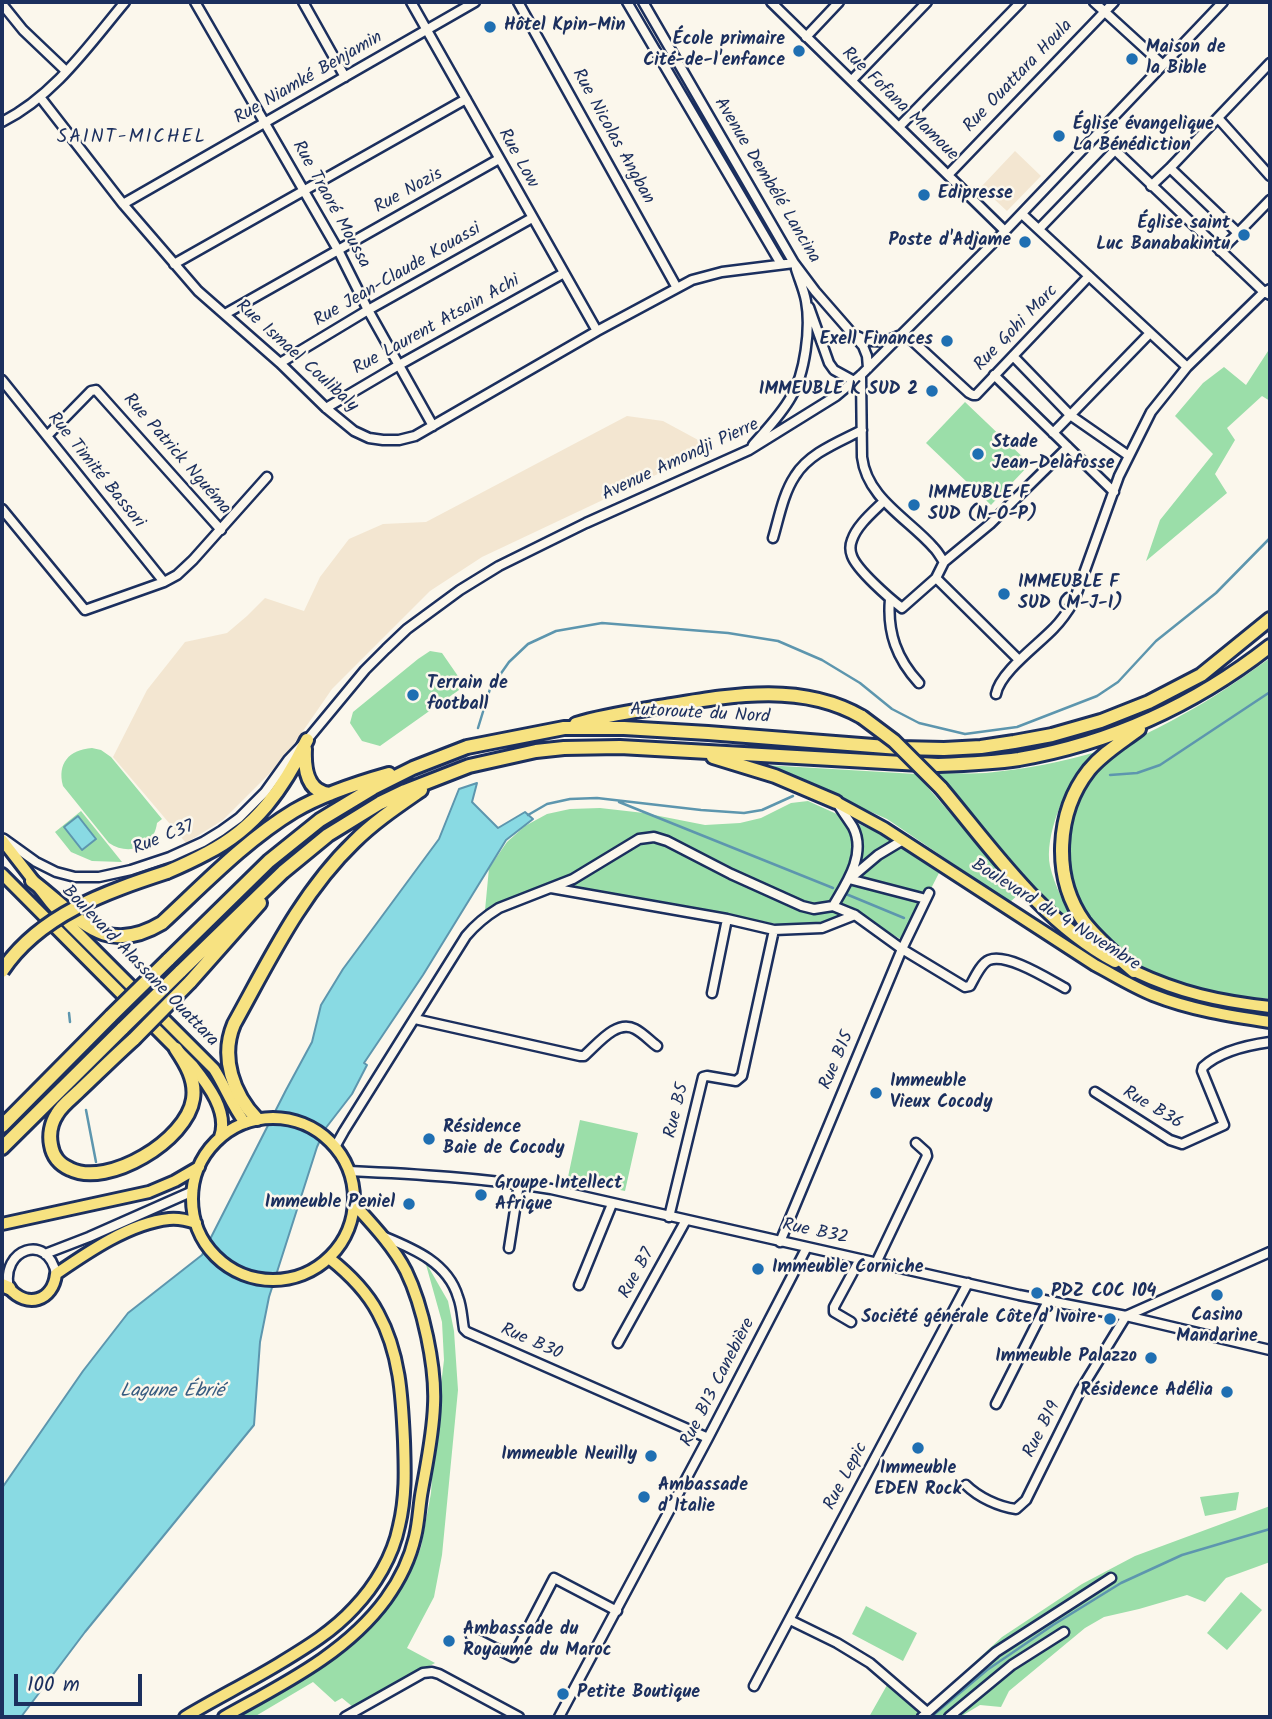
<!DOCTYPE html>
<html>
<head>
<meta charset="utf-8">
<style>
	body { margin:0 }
	#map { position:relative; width:1272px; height:1719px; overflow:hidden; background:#fbf7ec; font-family:Kalam,sans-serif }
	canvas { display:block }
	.frame { position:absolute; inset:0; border:4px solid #1b2f5e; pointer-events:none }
	.scale { position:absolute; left:14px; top:1674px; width:128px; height:32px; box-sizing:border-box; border:4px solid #1b2f5e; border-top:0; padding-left:9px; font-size:21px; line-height:24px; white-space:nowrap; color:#1b2f5e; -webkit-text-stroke:5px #fbf7ec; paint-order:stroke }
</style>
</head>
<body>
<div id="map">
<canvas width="1272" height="1719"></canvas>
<div class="frame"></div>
<div class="scale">100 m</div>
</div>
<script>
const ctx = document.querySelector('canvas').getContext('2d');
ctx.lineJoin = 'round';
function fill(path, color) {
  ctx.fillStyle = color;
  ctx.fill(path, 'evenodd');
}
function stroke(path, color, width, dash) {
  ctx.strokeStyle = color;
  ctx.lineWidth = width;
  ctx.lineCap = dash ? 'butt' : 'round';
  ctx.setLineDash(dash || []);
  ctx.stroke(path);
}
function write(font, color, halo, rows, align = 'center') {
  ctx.font = font + ' Kalam,sans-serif';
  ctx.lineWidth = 5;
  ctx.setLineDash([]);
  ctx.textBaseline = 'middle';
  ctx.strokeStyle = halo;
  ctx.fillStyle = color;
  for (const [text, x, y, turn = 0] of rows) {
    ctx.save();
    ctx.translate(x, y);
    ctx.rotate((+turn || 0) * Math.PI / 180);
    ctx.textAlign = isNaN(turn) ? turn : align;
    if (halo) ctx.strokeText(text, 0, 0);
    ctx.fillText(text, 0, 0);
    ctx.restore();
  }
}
fill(new Path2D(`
	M1015 151 1041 176 1007 211 981 187Z
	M627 416 663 421 713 448 482 557 430 591 332 689 283 760 223 820 186 843 113 757 147 690 185 642 227 633 247 616 265 598 304 611 320 577 349 539 383 524 426 522Z`), '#f3e6d1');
fill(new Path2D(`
	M1270 348V401L1262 396 1227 428 1235 440 1215 474 1227 493 1146 561 1160 520 1213 454 1175 416 1203 383 1224 367 1246 385Z
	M965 402 1030 464 991 505 926 443Z
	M430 651 442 653 460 679 459 690 380 746 362 741 350 723 353 712 418 659Z
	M1270 658V999C1229 996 1176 986 1140 966 1127 958 1115 945 1103 934H1100C1093 924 1084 914 1079 903 1059 861 1065 807 1095 772 1118 745 1150 733 1180 716 1212 699 1241 679 1270 658Z
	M92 748 101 750 111 757 162 819 157 823C154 848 128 856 109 843L63 786C57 763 69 750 92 748Z
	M1099 751C1094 755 1088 760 1084 766 1065 786 1044 837 1050 866 1054 884 1066 909 1076 924L1058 910 1032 884 937 773C953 773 970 774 986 773 1025 769 1063 762 1099 751Z
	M765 765 916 774 1020 893 1010 902 887 819Z
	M808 801 879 833 939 873 904 941 858 915 823 924 781 925 691 907 556 890 484 921 489 868 507 842 525 826 547 814 570 809 600 808 644 813 705 825 740 823 761 818 791 803Z
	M81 811 122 862 92 861 71 852 55 832Z
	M580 1120 638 1133 625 1191 572 1180 568 1177Z
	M425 1261 448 1301 454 1331 458 1390 442 1555 434 1597 407 1648 435 1663 353 1707 342 1698 335 1702 313 1682 254 1717H239L345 1652 371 1628 387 1610 409 1576 421 1547 431 1493 434 1444 444 1360 442 1322Z
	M1239 1492 1236 1510 1205 1516 1200 1497Z
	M1270 1506V1562L1226 1578 1205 1602 1187 1595 1139 1609 1104 1617 1085 1628 1009 1691 1001 1707 980 1705 960 1717H869L891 1678 926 1707 1002 1637 1082 1584 1135 1556Z
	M1241 1592 1262 1610 1227 1650 1207 1633Z
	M866 1606 917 1633 903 1661 852 1634Z`), '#9bdea9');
const water = new Path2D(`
	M477 783 472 802 498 828 525 812 533 819 506 840 423 975 364 1063 367 1065 352 1094 325 1129 317 1147 269 1297 260 1342 254 1425 85 1632 21 1717H2V1488L83 1371 128 1313 202 1255 286 1090 312 1042 321 1005 343 969 439 839 459 789Z
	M78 816 96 839 82 850 64 827Z`);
fill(water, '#89dae3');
stroke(water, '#5d96ae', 2);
stroke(new Path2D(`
	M478 728 490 689 509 662 528 644 556 631 602 623 728 633 778 641 822 660 860 683 892 709 919 723 965 734 1017 727 1097 696 1118 682 1156 641 1216 593 1270 538
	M1110 775 1137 773 1160 765 1270 692
	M619 802 833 888
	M528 815 547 804 570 799 597 798 701 810 744 813 762 810 793 796
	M846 894 904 918
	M69 1013 70 1022
	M86 1110 96 1162
	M931 1717 987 1670 1053 1625 1121 1583 1182 1555 1270 1529`), '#5d96ae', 2.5);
const minor = new Path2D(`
	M195 2 338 250 368 310 433 426
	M303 2 345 77
	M411 2 597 331
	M518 2 677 288
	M627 2 781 264
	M643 2 794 263 815 291 863 346 867 356 868 368
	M771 2 1005 231
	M1094 2 1163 65
	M2 4 23 30 66 71
	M806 37 839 2
	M852 80 927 2
	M40 97 123 204 198 291 280 363 326 408 354 431 369 438 383 440H399L415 436 597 331 692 280 722 272 794 263
	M1218 118 1270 176
	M2 122C54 96 89 45 125 2
	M899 127 1021 2
	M1170 168 1270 63
	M948 175 1114 2
	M1151 186 1170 168 1238 233 1220 251
	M123 204 475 2
	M1022 214 1187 367
	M1039 229 1115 150 1264 292 1270 295
	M1238 233 1270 200
	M174 264 466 99
	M809 307 829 363 834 370 854 381
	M225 314 499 159
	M904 333 969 393 973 395H976L1089 276
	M857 336C870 343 884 343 898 336
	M1013 356 1070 415 1129 456
	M280 363 368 310 532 218
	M861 375 862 457C867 499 909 519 934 548 938 552 941 558 944 562L936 578 1019 660
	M994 375 1114 492
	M2 380 164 582
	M326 408 399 365 564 273
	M1053 433 1150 333
	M47 436 91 391 96 390 221 530
	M753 445C766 430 781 415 791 397 805 374 811 328 806 301 804 290 799 279 796 269
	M884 501C873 512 857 525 852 540 850 545 850 551 852 556 857 570 889 598 902 608L936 578
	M2 509 85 610 164 582 177 575 193 560 267 477
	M773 538C779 518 783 494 795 476 809 453 839 442 862 430
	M944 562 990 524 1068 447
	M890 599C887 633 897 659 919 683
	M996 694C1000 672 1038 645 1054 628 1062 620 1068 611 1074 601L1119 476 1151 412 1187 367 1264 292 1270 289
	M4 839 36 862 56 872 75 877H99L131 870 170 857 203 842 221 831 239 818 265 792 288 760 307 740 365 670 386 649 407 629 460 590 499 566 586 523 749 450 836 396 861 375 1005 231 1223 2
	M852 877 878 855 903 840
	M849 879 926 899
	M551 888 727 919 774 930 822 928 855 915
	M833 906 855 915 902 949 965 987 970 986C974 979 981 963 989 960 1008 953 1048 979 1065 988
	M712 993 727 919
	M415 1019 580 1056H584C597 1045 616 1019 635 1029 643 1033 650 1041 657 1046
	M1095 1092 1170 1140 1182 1144 1224 1125 1202 1071 1203 1067C1220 1051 1248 1045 1270 1042
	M335 1147 344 1131 466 936C476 924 486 916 499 908L573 879 639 839 654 837 667 841 731 874 802 906 814 909 833 906C846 884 867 854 853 827 848 819 842 811 837 803
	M349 1171C416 1174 484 1178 551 1189L1019 1295 1126 1316 1270 1350
	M669 1217 703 1077 707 1076 736 1081 742 1076 774 930
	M385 1237C414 1249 448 1263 458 1297 462 1307 462 1318 464 1329L467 1332 708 1438
	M780 1242 902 949 929 893
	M509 1248 519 1184
	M45 1254 89 1237 193 1191
	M876 1263 927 1156 926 1152 916 1143
	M579 1285 612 1204
	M9 1288C0 1249 48 1232 56 1274
	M1126 1316 1270 1252
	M851 1322 834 1312V1307L860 1259
	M618 1343 686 1220
	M996 1404 1048 1301
	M966 1485C978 1497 999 1507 1016 1509L1026 1500 1080 1391 1126 1316
	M790 1620 837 1643 870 1663 927 1712
	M471 1636 513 1657 554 1578 617 1611
	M754 1686 968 1283
	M345 1717 423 1673 432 1672 439 1674 519 1717
	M559 1717 708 1438 807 1247
	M922 1717 996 1652 1111 1578
	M949 1717 1012 1665 1064 1632`);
const major = new Path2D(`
	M836 802 884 828 1095 965C1114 975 1133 987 1153 995 1191 1010 1230 1016 1270 1022
	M2 840 50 902 69 924 214 1069C225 1086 232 1106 245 1123
	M2 874 193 1066C208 1085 229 1112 220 1137
	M1134 971C1181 993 1218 1001 1270 1007
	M192 1199a81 81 0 1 1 162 0a81 81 0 1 1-162 0Z
	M2 1224 149 1192 175 1181 199 1167
	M9 1288C27 1309 53 1301 56 1274 88 1252 130 1223 169 1219 178 1218 187 1220 196 1223
	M185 1717C215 1699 247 1683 277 1665 305 1648 332 1632 354 1608 375 1586 393 1556 399 1526 406 1497 405 1470 404 1441 402 1397 400 1353 378 1313 366 1290 348 1273 329 1258
	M224 1717C281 1685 346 1654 386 1599 399 1581 410 1559 415 1537 419 1521 419 1505 422 1490 427 1462 433 1434 434 1405 436 1367 423 1306 406 1271 393 1246 373 1225 354 1204`);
const highway = new Path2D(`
	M576 724C605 715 636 711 666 706 732 695 801 682 862 717
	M305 749C304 769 307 792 330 794
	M713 757 775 776 836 802
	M941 788C993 850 1042 922 1115 961
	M167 872C181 866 194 860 207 853 256 828 284 788 307 740
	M32 881C77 914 102 959 162 923 203 885 246 840 294 811 323 794 357 783 389 774
	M168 960 269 861 320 820 373 788 413 768 467 747 564 728H624L708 733 899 748 944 749 981 747 1014 742 1052 735 1101 721 1149 702 1201 675 1270 619
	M1134 971C1116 955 1098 940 1084 922 1052 877 1056 812 1089 770 1103 753 1122 742 1139 729
	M180 972 283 872 328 835 380 803 405 791 469 766 536 751 564 748 620 747 938 765C965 764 992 763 1019 759 1112 743 1196 704 1270 646
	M190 982 260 903
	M134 1039C115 1056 97 1074 79 1091 72 1098 62 1105 57 1114 51 1123 49 1135 51 1145 53 1157 59 1164 70 1169 108 1188 187 1140 193 1099 196 1080 186 1064 176 1049
	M257 1119C233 1094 220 1057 234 1024 269 961 301 893 354 842 374 822 398 806 421 790
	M2 1126 111 1016
	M2 1148 123 1028
	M2 1285 9 1288`);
stroke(minor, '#1b2f5e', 13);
stroke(major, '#1b2f5e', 16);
stroke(highway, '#1b2f5e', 18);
stroke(minor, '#fbf7ec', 8);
stroke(major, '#f7e281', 10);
stroke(highway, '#f7e281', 12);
const highwayBridge = new Path2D(`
	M862 717 894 741 941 788
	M2 971C39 915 106 892 167 872
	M111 1016 168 960
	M123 1028 180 972
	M134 1039 190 982`);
stroke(highwayBridge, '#1b2f5e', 18, []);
stroke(highwayBridge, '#f7e281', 12);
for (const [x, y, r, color] of [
	[490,27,7,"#1f6fb2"],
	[799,51,7,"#1f6fb2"],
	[1132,59,7,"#1f6fb2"],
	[1059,136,7,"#1f6fb2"],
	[924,195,7,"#1f6fb2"],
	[1244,235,7,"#1f6fb2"],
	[1025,242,7,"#1f6fb2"],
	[947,341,7,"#1f6fb2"],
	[932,391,7,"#1f6fb2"],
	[978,454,7,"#1f6fb2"],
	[914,505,7,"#1f6fb2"],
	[1004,594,7,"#1f6fb2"],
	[413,695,7,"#1f6fb2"],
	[876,1093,7,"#1f6fb2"],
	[429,1139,7,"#1f6fb2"],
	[481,1195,7,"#1f6fb2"],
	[409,1204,7,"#1f6fb2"],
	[758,1269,7,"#1f6fb2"],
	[1037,1293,7,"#1f6fb2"],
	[1217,1295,7,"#1f6fb2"],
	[1110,1319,7,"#1f6fb2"],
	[1151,1358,7,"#1f6fb2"],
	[1227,1392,7,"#1f6fb2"],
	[918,1448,7,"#1f6fb2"],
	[651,1456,7,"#1f6fb2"],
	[644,1497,7,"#1f6fb2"],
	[449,1641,7,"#1f6fb2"],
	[563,1694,7,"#1f6fb2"]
]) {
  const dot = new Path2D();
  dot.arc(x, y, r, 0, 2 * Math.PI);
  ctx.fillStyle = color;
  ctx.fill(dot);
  stroke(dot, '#fbf7ec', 2.5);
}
write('bold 18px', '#1b2f5e', '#fbf7ec', [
	["Hôtel Kpin-Min",504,27],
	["École primaire",785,41,"right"],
	["Cité-de-l'enfance",785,62,"right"],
	["Maison de",1146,49],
	["la Bible",1146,70],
	["Église évangelique",1073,126],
	["La Bénédiction",1073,147],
	["Edipresse",938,195],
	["Église saint",1230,225,"right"],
	["Luc Banabakintu",1230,246,"right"],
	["Poste d'Adjame",1011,242,"right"],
	["Exell Finances",933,341,"right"],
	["IMMEUBLE K SUD 2",918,391,"right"],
	["Stade",992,444],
	["Jean-Delafosse",992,465],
	["IMMEUBLE F",928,495],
	["SUD (N-O-P)",928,516],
	["IMMEUBLE F",1018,584],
	["SUD (M-J-I)",1018,605],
	["Terrain de",427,685],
	["football",427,706],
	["Immeuble",890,1083],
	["Vieux Cocody",890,1104],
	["Résidence",443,1129],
	["Baie de Cocody",443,1150],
	["Groupe Intellect",495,1185],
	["Afrique",495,1206],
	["Immeuble Peniel",395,1204,"right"],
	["Immeuble Corniche",772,1269],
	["PDZ COC 104",1051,1293],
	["Casino",1217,1317,"center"],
	["Mandarine",1217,1338,"center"],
	["Société générale Côte d’Ivoire",1096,1319,"right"],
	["Immeuble Palazzo",1137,1358,"right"],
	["Résidence Adélia",1213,1392,"right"],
	["Immeuble Neuilly",637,1456,"right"],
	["Immeuble",918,1470,"center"],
	["EDEN Rock",918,1491,"center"],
	["Ambassade",658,1487],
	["d’Italie",658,1508],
	["Ambassade du",463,1631],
	["Royaume du Maroc",463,1652],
	["Petite Boutique",577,1694]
], 'left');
write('18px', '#1b2f5e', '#fbf7ec', [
	["Rue Ouattara Houla",1019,77,-46],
	["Rue Niamké Benjamin",309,79,-30],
	["Rue Fofana Mamoue",899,105,44],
	["Rue Nicolas Angban",612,137,61],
	["Rue Low",517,159,61],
	["Avenue Dembélé Lancina",766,181,59],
	["Rue Nozis",409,192,-29],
	["Rue Traoré Moussa",330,205,61],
	["Rue Jean-Claude Kouassi",398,276,-30],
	["Rue Laurent Atsain Achi",437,326,-29],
	["Rue Gohi Marc",1017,329,-46],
	["Rue Ismael Coulibaly",296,357,42],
	["Rue Patrick Nguéma",176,455,49],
	["Avenue Amondji Pierre",681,461,-25],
	["Rue Timité Bassori",95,471,51],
	["Autoroute du Nord",700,715,3],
	["Rue C37",164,839,-22],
	["Boulevard du 4 Novembre",1055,916,32],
	["Boulevard Alassane Ouattara",139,967,46],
	["Rue B15",838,1061,-67],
	["Rue B36",1152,1109,31],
	["Rue B5",678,1111,-76],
	["Rue B32",815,1233,12],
	["Rue B7",638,1274,-61],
	["Rue B30",531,1343,24],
	["Rue B13 Canebière",719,1383,-63],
	["Rue B19",1043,1430,-63],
	["Rue Lepic",847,1477,-62]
]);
ctx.letterSpacing = '2px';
write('19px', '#1b2f5e', '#fbf7ec', [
	["SAINT-MICHEL",132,139]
]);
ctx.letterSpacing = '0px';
write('italic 19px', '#365a7f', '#fbf7ec', [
	["Lagune Ébrié",172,1393]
]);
</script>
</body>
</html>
